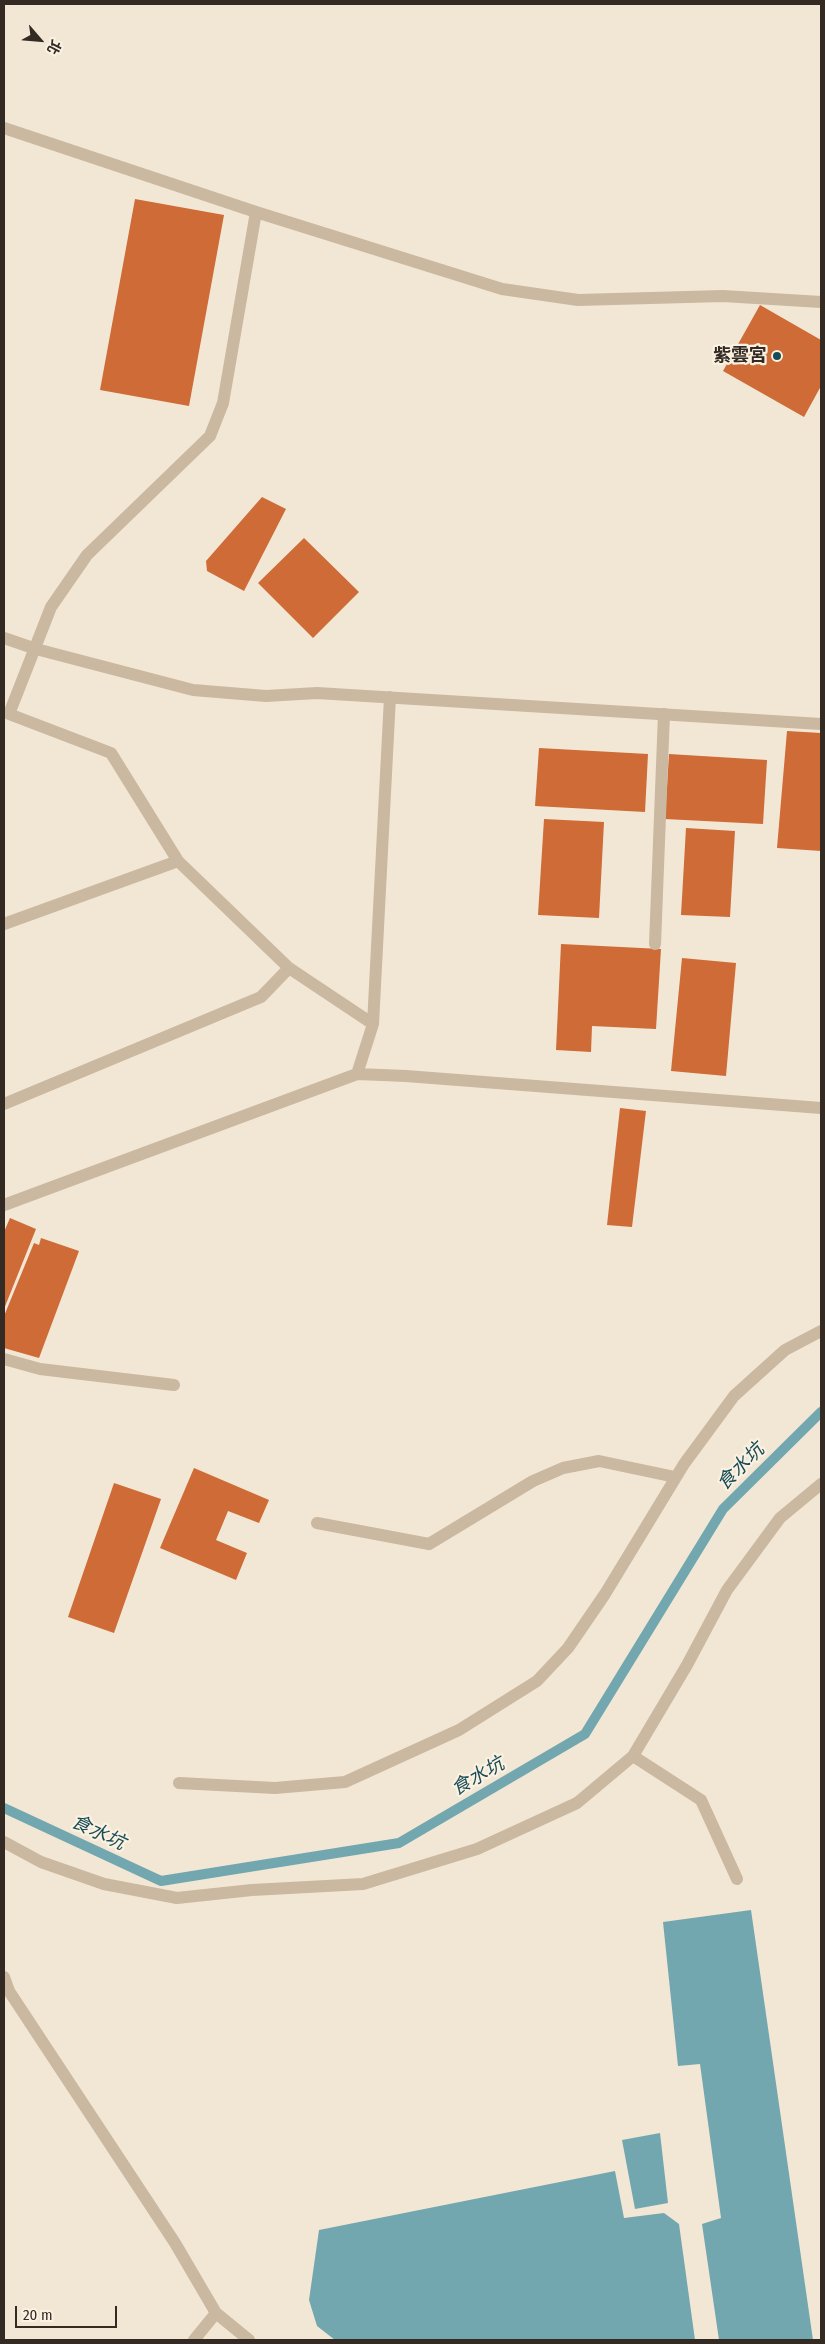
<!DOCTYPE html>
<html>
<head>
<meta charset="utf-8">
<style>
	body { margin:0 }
	#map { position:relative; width:825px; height:2344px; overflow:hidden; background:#f2e7d4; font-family:"Fira Sans Condensed","Noto Sans TC",sans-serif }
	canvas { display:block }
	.frame { position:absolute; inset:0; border:5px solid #332a24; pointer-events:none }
	.north { position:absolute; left:15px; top:15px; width:50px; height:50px; -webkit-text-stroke:4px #faf1e1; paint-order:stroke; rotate:117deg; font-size:14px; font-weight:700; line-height:20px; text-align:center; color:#332a24 }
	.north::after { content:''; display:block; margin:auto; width:18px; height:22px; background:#332a24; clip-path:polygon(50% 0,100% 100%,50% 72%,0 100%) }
	.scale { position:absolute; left:15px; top:2306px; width:102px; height:22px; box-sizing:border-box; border:2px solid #332a24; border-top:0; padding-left:6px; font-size:15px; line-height:18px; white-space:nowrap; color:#332a24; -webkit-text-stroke:4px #faf1e1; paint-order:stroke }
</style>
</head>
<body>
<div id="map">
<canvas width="825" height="2344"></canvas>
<div class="frame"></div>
<div class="north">北</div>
<div class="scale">20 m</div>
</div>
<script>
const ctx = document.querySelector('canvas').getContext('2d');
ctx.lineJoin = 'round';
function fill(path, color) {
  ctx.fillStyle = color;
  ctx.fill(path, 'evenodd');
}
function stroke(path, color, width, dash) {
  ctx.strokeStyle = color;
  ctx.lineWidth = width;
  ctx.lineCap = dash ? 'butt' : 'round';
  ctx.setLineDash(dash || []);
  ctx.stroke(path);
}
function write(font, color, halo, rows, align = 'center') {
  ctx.font = font + ' "Fira Sans Condensed","Noto Sans TC",sans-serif';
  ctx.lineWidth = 4.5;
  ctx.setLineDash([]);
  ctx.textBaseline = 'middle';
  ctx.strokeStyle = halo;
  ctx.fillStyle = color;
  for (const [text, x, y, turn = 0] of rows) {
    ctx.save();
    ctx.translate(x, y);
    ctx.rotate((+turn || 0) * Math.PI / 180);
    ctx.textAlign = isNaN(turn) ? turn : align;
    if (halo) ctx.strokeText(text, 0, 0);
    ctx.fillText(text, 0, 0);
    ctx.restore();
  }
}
fill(new Path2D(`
	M751 1910 813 2340H719L702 2224 721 2218 700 2064 678 2066 663 1922Z
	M660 2133 668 2203 635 2209 622 2140Z
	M615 2171 624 2218 664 2213 679 2224 695 2340H335L317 2326 309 2300 319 2230Z`), '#72a7b0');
stroke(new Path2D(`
	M4 1808 161 1881 399 1843 585 1734 723 1509 821 1412`), '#72a7b0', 10);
fill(new Path2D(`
	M135 199 224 215 189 406 100 390Z
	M760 305 821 340V386L804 417 723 371Z
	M262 497 286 509 244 591 207 571 206 561Z
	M304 538 359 592 313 638 258 583Z
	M787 731 821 733V851L777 848Z
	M539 748 648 754 645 812 535 806Z
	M669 754 767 760 763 824 665 819Z
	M544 819 604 822 599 918 538 915Z
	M686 828 735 831 730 917 681 915Z
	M561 944 661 949 656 1029 592 1026 591 1052 556 1050Z
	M682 958 736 963 726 1076 671 1071Z
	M620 1108 646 1111 632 1227 607 1225Z
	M10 1218 36 1229 4 1309V1232Z
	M41 1238 79 1251 39 1358 4 1348V1316L34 1243 39 1245Z
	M194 1468 269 1500 259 1523 228 1511 216 1540 247 1553 236 1580 160 1548Z
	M114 1483 161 1499 114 1633 68 1617Z`), '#ce6b36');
stroke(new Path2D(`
	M655 944 664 714
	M4 1359 40 1369 174 1385
	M317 1523 429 1544 533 1481 563 1468 599 1461 675 1477
	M633 1756 701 1800 737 1879
	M179 1783 275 1788 345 1782 459 1730 537 1681 568 1648 605 1594 684 1464 734 1396 785 1350 821 1331
	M4 1977 9 1991 175 2243 216 2313 249 2340
	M194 2340 216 2313`), '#cab8a0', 12);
stroke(new Path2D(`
	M4 128 256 212 502 289 578 300 723 296 821 302
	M256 212 223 403 210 436 87 555 51 607 9 714 111 753 178 861 289 968 373 1024
	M4 638 36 649 193 690 266 696 317 693 821 724
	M4 924 178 861
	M357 1074 373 1024 390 697
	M4 1104 261 997 289 968
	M4 1205 357 1074 406 1076 821 1108
	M4 1842 41 1862 104 1884 177 1898 252 1890 363 1884 477 1849 577 1803 633 1756 687 1665 727 1590 780 1518 821 1484`), '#cab8a0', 12);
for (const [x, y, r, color] of [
	[777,356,5,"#174c57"]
]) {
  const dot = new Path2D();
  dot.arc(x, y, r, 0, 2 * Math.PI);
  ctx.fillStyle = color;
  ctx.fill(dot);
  stroke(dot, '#faf1e1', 2);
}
write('bold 18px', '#332a24', '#faf1e1', [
	["紫雲宮",767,356]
], 'right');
write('italic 19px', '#174c57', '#faf1e1', [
	["食水坑",741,1467,-45],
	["食水坑",478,1777,-30],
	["食水坑",98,1833,25]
]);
</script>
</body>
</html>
